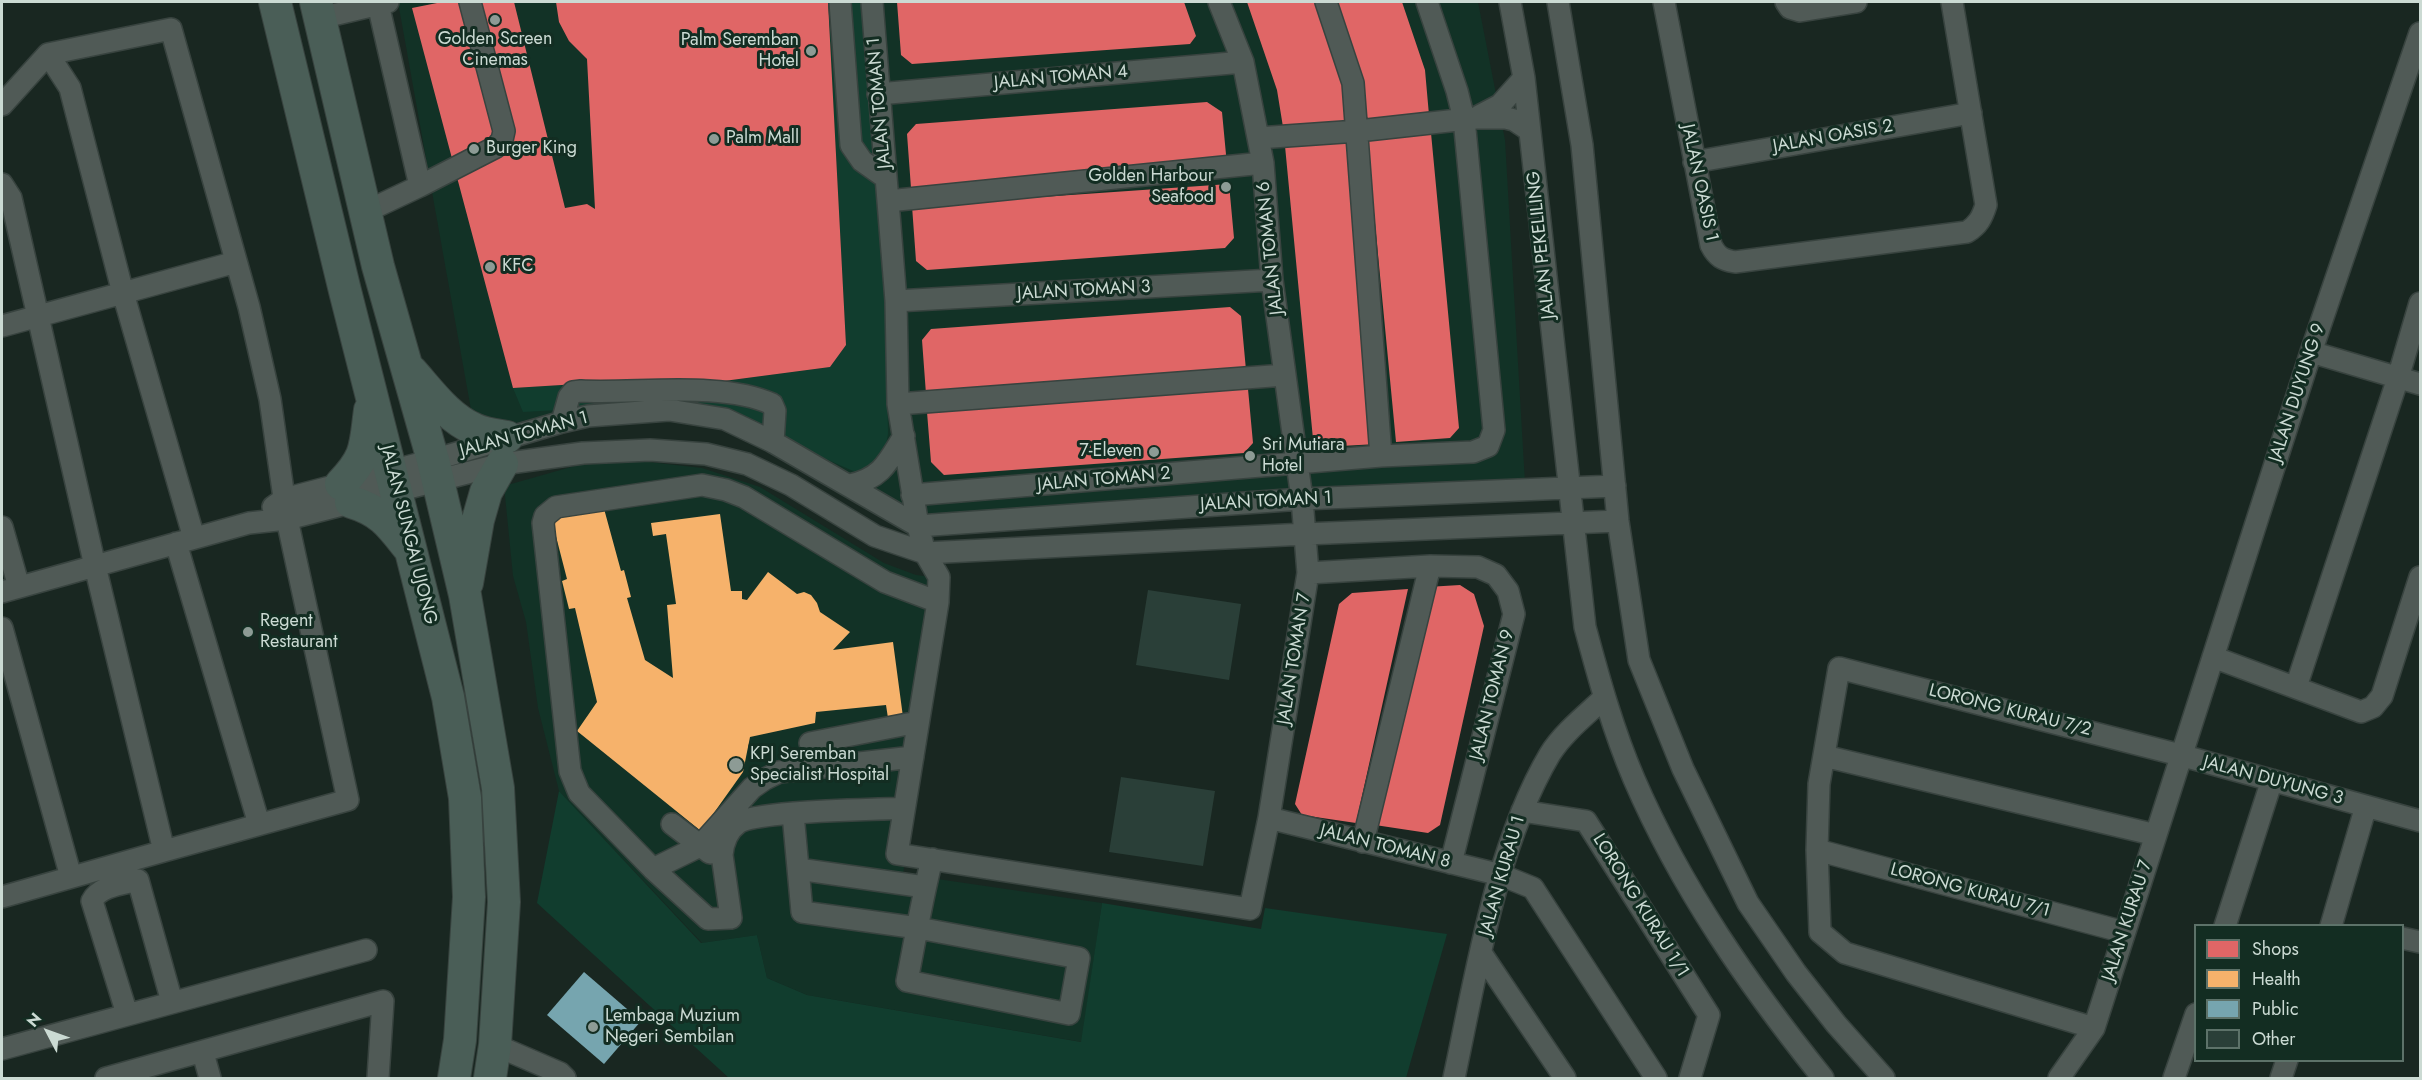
<!DOCTYPE html>
<html>
<head>
<meta charset="utf-8">
<style>
	body { margin:0 }
	#map { position:relative; width:2422px; height:1080px; overflow:hidden; background:#192721; font-family:Jost,sans-serif }
	canvas { display:block }
	.frame { position:absolute; inset:0; border:3px solid #cbdad3; pointer-events:none }
	.legend { position:absolute; left:2194px; top:924px; width:210px; height:138px; box-sizing:border-box; background:#132d22; border:2px solid #5d7269; margin:0; padding:8px 10px; list-style:none; font-size:18px; color:#cbdad3 }
	.legend li { display:flex; align-items:center; gap:12px; height:30px }
	.legend b { width:30px; border:2px solid #5d7269 }
	.north { position:absolute; left:18px; top:1002px; width:60px; height:60px; -webkit-text-stroke:4px #132d22; paint-order:stroke; rotate:311deg; font-size:16px; font-weight:700; line-height:24px; text-align:center; color:#cbdad3 }
	.north::after { content:''; display:block; margin:auto; width:21px; height:27px; background:#cbdad3; clip-path:polygon(50% 0,100% 100%,50% 72%,0 100%) }
</style>
</head>
<body>
<div id="map">
<canvas width="2422" height="1080"></canvas>
<div class="frame"></div>
<ul class="legend">
<li><b style="height:16px;background:#e06666"></b>Shops</li>
<li><b style="height:16px;background:#f6b26b"></b>Health</li>
<li><b style="height:16px;background:#76a5af"></b>Public</li>
<li><b style="height:16px;background:#2a3f38"></b>Other</li>
</ul>
<div class="north">N</div>
</div>
<script>
const ctx = document.querySelector('canvas').getContext('2d');
ctx.lineJoin = 'round';
function fill(path, color) {
  ctx.fillStyle = color;
  ctx.fill(path, 'evenodd');
}
function stroke(path, color, width, dash) {
  ctx.strokeStyle = color;
  ctx.lineWidth = width;
  ctx.lineCap = dash ? 'butt' : 'round';
  ctx.setLineDash(dash || []);
  ctx.stroke(path);
}
function write(font, color, halo, rows, align = 'center') {
  ctx.font = font + ' Jost,sans-serif';
  ctx.lineWidth = 6;
  ctx.setLineDash([]);
  ctx.textBaseline = 'middle';
  ctx.strokeStyle = halo;
  ctx.fillStyle = color;
  for (const [text, x, y, turn = 0] of rows) {
    ctx.save();
    ctx.translate(x, y);
    ctx.rotate((+turn || 0) * Math.PI / 180);
    ctx.textAlign = isNaN(turn) ? turn : align;
    if (halo) ctx.strokeText(text, 0, 0);
    ctx.fillText(text, 0, 0);
    ctx.restore();
  }
}
fill(new Path2D(`
	M398 2H1478L1505 140 1525 483 967 517 902 510 694 399 475 432Z
	M640 461 702 468 760 487 884 563 916 575 950 579 903 874 1102 903 1082 1042 807 995 767 978 757 935 702 943 559 791 538 708 526 622 513 576 504 486 578 465Z`), '#123226');
fill(new Path2D(`
	M828 2H867L884 198 888 434 884 455 860 474 810 452 664 404 523 412 513 388 610 382 701 384 830 367 846 345Z
	M559 791 701 943 757 935 767 978 807 995 1081 1042 1102 903 1261 929 1265 908 1447 934 1406 1078H729L537 903Z`), '#113d2e');
fill(new Path2D(`
	M442 2H514L565 208 587 204 595 209 587 59 569 41 559 22 556 2H828L846 345 830 367 701 384 610 382 513 388 412 8Z
	M897 2H1184L1196 36 1190 44 912 64 901 55Z
	M1247 2H1315L1344 87 1347 121 1283 127 1277 90Z
	M1334 2H1402L1425 70 1429 115 1365 121Z
	M1207 102 1222 112 1227 165 911 188 907 134 916 124Z
	M1431 133 1459 428 1450 438 1396 442 1367 140Z
	M1348 140 1377 444 1323 447 1313 439 1285 146Z
	M1229 184 1234 238 1225 248 927 270 916 261 912 206Z
	M1230 307 1241 316 1246 370 926 394 922 340 931 329Z
	M1248 389 1253 443 1244 453 944 475 931 462 927 412Z
	M1460 585 1474 594 1484 626 1440 825 1428 833 1375 825 1427 587Z
	M1408 589 1356 823 1302 815 1295 804 1339 604 1352 593Z`), '#e06666');
fill(new Path2D(`
	M603 505 621 571 624 570 631 597 627 598 645 660 673 678 667 605 676 604 666 534 653 536 651 523 720 514 731 591H742V599L747 600 768 572 797 594 804 592 811 595 817 603 820 612 850 632 833 650 893 642 903 717 888 718 886 705 816 712 815 723 750 737 743 772 701 831 577 731 597 702 575 608 569 609 562 581 567 579 551 517Z`), '#f6b26b');
fill(new Path2D(`
	M584 972 641 1021 604 1064 547 1015Z`), '#76a5af');
fill(new Path2D(`
	M1148 590 1241 604 1229 680 1136 665Z
	M1121 777 1215 791 1203 866 1109 852Z`), '#2a3f38');
const minor = new Path2D(`
	M840 2 851 145 862 161 886 178
	M872 2 896 301 898 404 918 526 925 553 939 577 938 602 897 854 1250 909 1269 818 1308 573 1302 499 1272 280 1263 163 1243 62 1219 2
	M1326 2 1353 83 1381 456
	M1510 2 1524 78 1585 627C1599 679 1613 730 1634 779 1681 888 1749 986 1823 1078
	M1558 2 1582 145 1618 521 1639 660 1683 769 1748 903 1796 973 1836 1024 1884 1078
	M1664 2 1711 245C1717 257 1723 260 1735 262L1967 232C1978 225 1982 218 1986 205L1952 2
	M1786 2 1790 8 1800 11 1856 2
	M320 18 388 2
	M48 54 70 88 123 293 194 538
	M878 94 1243 62
	M2 105 48 54 171 29 249 307 270 399 287 519 348 800 164 851 95 566 11 198 2 184
	M1479 116 1500 105 1524 78
	M1258 138 1358 131 1476 118H1506L1514 120 1529 130
	M1694 162 1971 113
	M420 186 496 147 502 140 504 131 470 2
	M888 201 1263 163
	M365 212 420 186 378 4
	M896 301 1272 280
	M2 326 236 262
	M2311 352 2420 384
	M898 404 1285 375
	M562 422 569 397 573 392 581 391C636 394 722 381 772 404L775 411 773 442
	M850 485C882 478 888 462 904 436
	M912 495 1381 456 1473 452 1488 446 1494 430 1464 119 1457 91 1427 2
	M273 507 284 499 433 460 562 422 588 416 669 410 725 419 773 442 918 526 1302 499 1615 486
	M2 527 19 587
	M176 543 259 824
	M1308 573 1430 566 1478 567 1496 575 1508 591 1514 614 1451 863
	M2 592 249 523 287 519 502 464 583 453 650 450 706 454 747 464 791 485 875 536 925 553 1305 534 1618 521
	M2 628 71 877
	M2213 657 2361 712 2373 707 2382 696 2420 577
	M2296 687 2398 378 2420 303
	M810 743 918 722
	M1824 756 2156 835
	M904 808C874 810 758 810 738 823 727 831 723 843 722 855L731 918 708 919 653 869 579 793 570 771 543 523 545 516 556 507 702 485 726 490 744 497 885 582 938 602
	M1522 811 1586 821 1709 1015 1690 1078
	M793 814 802 912 918 928 1079 958 1069 1014 907 981C915 940 922 899 932 859
	M1269 818 1501 875 1533 888 1656 1078
	M672 824 710 853
	M1363 842 1430 566
	M1817 850 2124 932
	M653 869 700 846 752 788 765 779 779 772 913 757
	M798 869 925 887
	M2 897 164 851
	M2225 926 2272 780
	M2331 926 2366 806
	M2402 938 2420 942
	M1481 953 1565 1078
	M127 1014 92 901C99 886 123 884 138 880L172 1002
	M2094 1028 1845 953 1820 932 1817 850 1819 784 1839 668 2180 755 2420 821
	M495 1045 560 1073 565 1078
	M2 1049 366 950
	M203 1053 210 1078
	M106 1078 383 1001 378 1078
	M1454 1078C1476 975 1496 845 1550 754 1563 733 1586 715 1604 698
	M2059 1078 2094 1028 2311 352 2420 33
	M2174 1078 2196 1014
	M2281 1078 2287 1060`);
const highway = new Path2D(`
	M275 2 345 291 448 697 465 798 469 897 460 1040 454 1078
	M316 2 378 266 433 460 465 595 498 788 504 902 495 1045 490 1078
	M411 371C430 392 448 418 474 429 484 434 496 435 507 437
	M341 484C368 456 365 446 370 410
	M351 502C381 511 390 524 408 547
	M467 583 478 520 486 492 502 464`);
stroke(minor, '#38433f', 24);
stroke(highway, '#38433f', 34);
stroke(minor, '#505a56', 21);
stroke(highway, '#4a5e57', 32);
for (const [x, y, r, color] of [
	[495,20,6,"#8d9b95"],
	[811,51,6,"#8d9b95"],
	[714,139,6,"#8d9b95"],
	[474,149,6,"#8d9b95"],
	[1226,187,6,"#8d9b95"],
	[490,267,6,"#8d9b95"],
	[1154,452,6,"#8d9b95"],
	[1250,456,6,"#8d9b95"],
	[248,632,6,"#8d9b95"],
	[736,765,8,"#8d9b95"],
	[593,1027,6,"#8d9b95"]
]) {
  const dot = new Path2D();
  dot.arc(x, y, r, 0, 2 * Math.PI);
  ctx.fillStyle = color;
  ctx.fill(dot);
  stroke(dot, '#132d22', 2);
}
write('18px', '#cbdad3', '#132d22', [
	["Golden Screen",495,40,"center"],
	["Cinemas",495,61,"center"],
	["Palm Seremban",799,41,"right"],
	["Hotel",799,62,"right"],
	["Palm Mall",726,139],
	["Burger King",486,149],
	["Golden Harbour",1214,177,"right"],
	["Seafood",1214,198,"right"],
	["KFC",502,267],
	["Sri Mutiara",1262,446],
	["Hotel",1262,467],
	["7-Eleven",1142,452,"right"],
	["Regent",260,622],
	["Restaurant",260,643],
	["KPJ Seremban",750,755],
	["Specialist Hospital",750,776],
	["Lembaga Muzium",605,1017],
	["Negeri Sembilan",605,1038]
], 'left');
write('18px', '#cbdad3', '#132d22', [
	["JALAN TOMAN 4",1061,78,-5],
	["JALAN TOMAN 1",880,103,-95],
	["JALAN OASIS 2",1833,137,-10],
	["JALAN OASIS 1",1699,183,78],
	["JALAN PEKELILING",1542,245,-96],
	["JALAN TOMAN 6",1271,248,-96],
	["JALAN TOMAN 3",1084,291,-3],
	["JALAN DUYUNG 9",2298,393,-72],
	["JALAN TOMAN 1",524,435,-15],
	["JALAN TOMAN 2",1104,480,-5],
	["JALAN TOMAN 1",1266,502,-3],
	["JALAN SUNGAI UJONG",408,535,76],
	["JALAN TOMAN 7",1295,659,-81],
	["JALAN TOMAN 9",1493,695,-76],
	["LORONG KURAU 7/2",2010,711,14],
	["JALAN DUYUNG 3",2273,781,15],
	["JALAN TOMAN 8",1385,847,14],
	["JALAN KURAU 1",1503,876,-74],
	["LORONG KURAU 7/1",1970,891,15],
	["LORONG KURAU 1/1",1640,906,58],
	["JALAN KURAU 7",2128,921,-72]
]);
</script>
</body>
</html>
